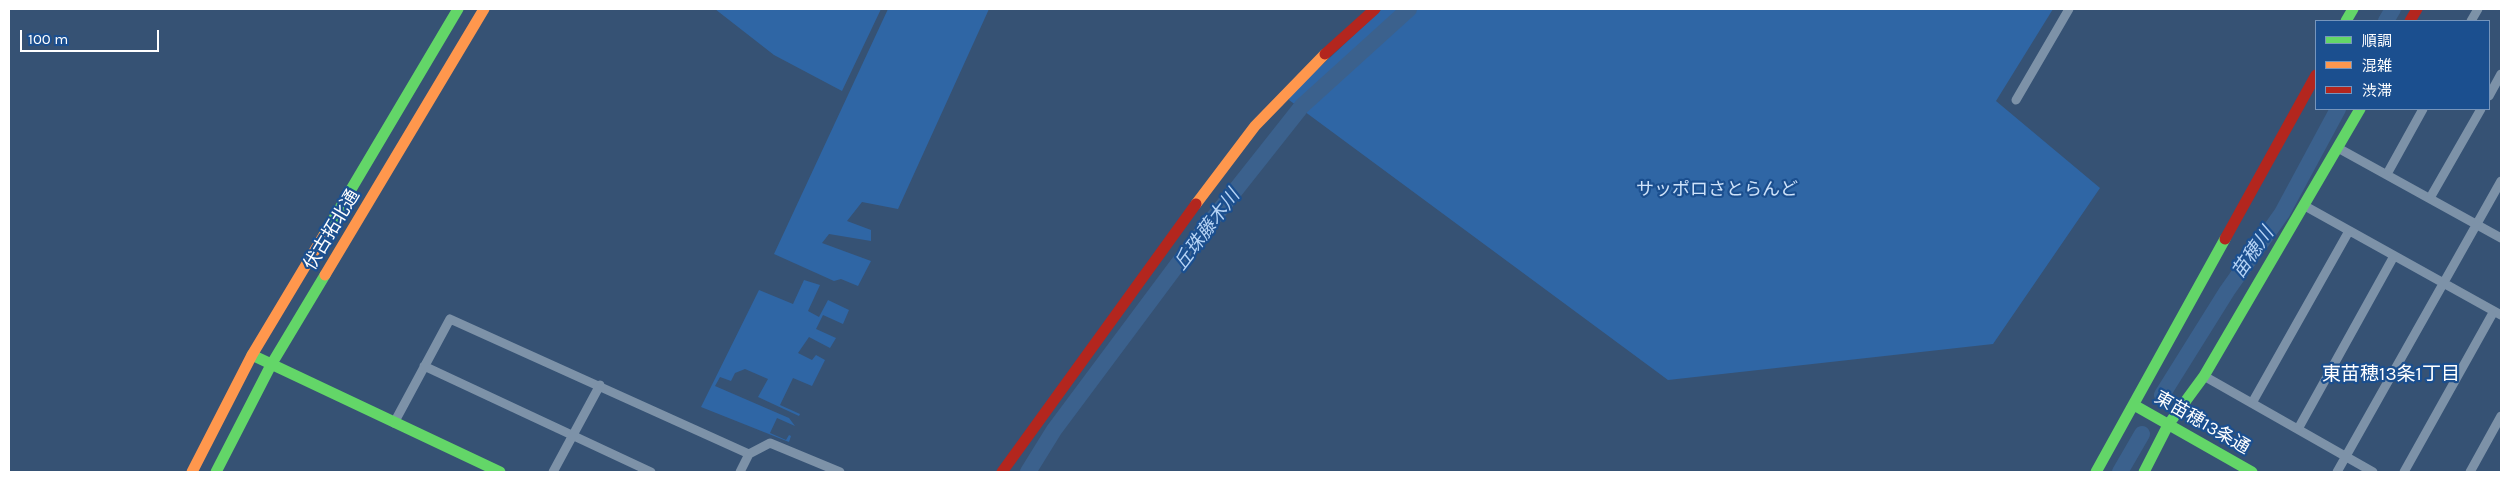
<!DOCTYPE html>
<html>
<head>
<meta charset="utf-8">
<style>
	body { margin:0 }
	#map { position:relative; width:2510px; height:481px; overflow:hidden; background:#365274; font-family:Karla,"Noto Sans JP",sans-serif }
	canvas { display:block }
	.frame { position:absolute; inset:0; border:10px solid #fff; pointer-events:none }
	.legend { position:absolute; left:2315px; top:20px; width:175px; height:90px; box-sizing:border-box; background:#1b4f8f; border:1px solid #7695bc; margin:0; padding:6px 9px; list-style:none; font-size:15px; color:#fff }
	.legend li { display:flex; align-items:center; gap:10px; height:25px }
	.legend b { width:25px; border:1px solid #7695bc }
	.scale { position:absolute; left:20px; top:30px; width:139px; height:22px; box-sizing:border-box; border:2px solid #fff; border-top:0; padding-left:6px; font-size:15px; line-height:18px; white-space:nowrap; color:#fff; -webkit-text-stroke:4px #1b4f8f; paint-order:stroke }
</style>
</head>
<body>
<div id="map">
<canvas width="2510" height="481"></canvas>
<div class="frame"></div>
<ul class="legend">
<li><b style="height:6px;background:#63d668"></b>順調</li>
<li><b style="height:6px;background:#ff974d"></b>混雑</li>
<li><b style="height:6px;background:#b3261e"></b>渋滞</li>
</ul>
<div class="scale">100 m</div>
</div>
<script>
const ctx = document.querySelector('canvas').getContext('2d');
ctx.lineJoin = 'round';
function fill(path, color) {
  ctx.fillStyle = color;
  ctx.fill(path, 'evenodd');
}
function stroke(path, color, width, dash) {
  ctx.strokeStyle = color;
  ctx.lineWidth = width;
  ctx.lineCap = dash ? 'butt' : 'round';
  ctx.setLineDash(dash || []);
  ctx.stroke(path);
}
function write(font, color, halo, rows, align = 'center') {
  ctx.font = font + ' Karla,"Noto Sans JP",sans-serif';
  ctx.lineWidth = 4.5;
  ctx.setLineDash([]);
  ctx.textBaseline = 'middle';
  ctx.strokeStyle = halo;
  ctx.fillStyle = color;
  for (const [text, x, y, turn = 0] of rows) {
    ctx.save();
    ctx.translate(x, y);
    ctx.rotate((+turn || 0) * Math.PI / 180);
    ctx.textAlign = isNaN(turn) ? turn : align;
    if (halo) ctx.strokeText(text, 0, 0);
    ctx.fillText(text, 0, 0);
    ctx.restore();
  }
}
fill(new Path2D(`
	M715 9H881L842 91 774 55Z
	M888 9H989L898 209 862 202 847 221 871 230V241L829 234 822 243 871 261 858 286 841 279 834 281 774 254Z
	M1382 9H2053L1996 101 2100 188 1993 344 1668 380 1289 100 1290 95Z
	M804 280 820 285 808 311 819 317 828 300 849 310 843 324 823 315 816 329 836 338 830 348 809 337 798 353 812 360 816 355 825 360 812 386 793 378 780 405 800 414 799 416 758 397 768 379 745 369 735 373 731 381 720 377 715 386 789 418 795 426 777 418 770 433 786 440 789 435 791 436 789 442 701 407 759 290 793 304Z`), '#2f66a5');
stroke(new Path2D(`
	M2386 21 2393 9
	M2162 395 2227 291 2282 213 2338 109
	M1028 472 1054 430 1192 245 1302 106 1409 9
	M2120 472 2142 434`), '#3b618d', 16);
stroke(new Path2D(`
	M2471 21 2478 9
	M2489 96 2501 74
	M2016 100 2069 9
	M2338 148 2501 238
	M2387 174 2423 109
	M2430 198 2481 109
	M2305 206 2501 315
	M424 366 651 472
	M2204 376 2373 472
	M2252 403 2349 231
	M394 423 450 319 749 454 740 472
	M2298 429 2394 256
	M749 454 770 443 840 472
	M553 472 600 385
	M2337 472 2501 181
	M2404 472 2494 311
	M2470 472 2501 416`), '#7d92a8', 9);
stroke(new Path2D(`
	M2346 21 2353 9
	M324 235 458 9
	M252 355 500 472
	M2134 405 2252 472
	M216 472 271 365 325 275
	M2096 472 2225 239
	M2144 472 2168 425 2204 376 2360 109`), '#63d668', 11);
stroke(new Path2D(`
	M1196 204 1255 126 1325 54
	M325 275 484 9
	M192 472 252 355 324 235`), '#ff974d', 11);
stroke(new Path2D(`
	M2410 21 2417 9
	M1325 54 1375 9
	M2225 239 2316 75
	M1002 472 1196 204`), '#b3261e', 11);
write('18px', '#cfe3fa', '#1b4f8f', [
	["サッポロさとらんど",1717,190]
]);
write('18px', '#fff', '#1b4f8f', [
	["伏古拓北通",332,230,-59],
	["東苗穂13条通",2202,423,30]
]);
write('italic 19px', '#b5d3f5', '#1b4f8f', [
	["丘珠藤木川",1207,230,-53],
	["苗穂川",2253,253,-55]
]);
write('19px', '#fff', '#1b4f8f', [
	["東苗穂13条1丁目",2391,375]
]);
</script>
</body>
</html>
